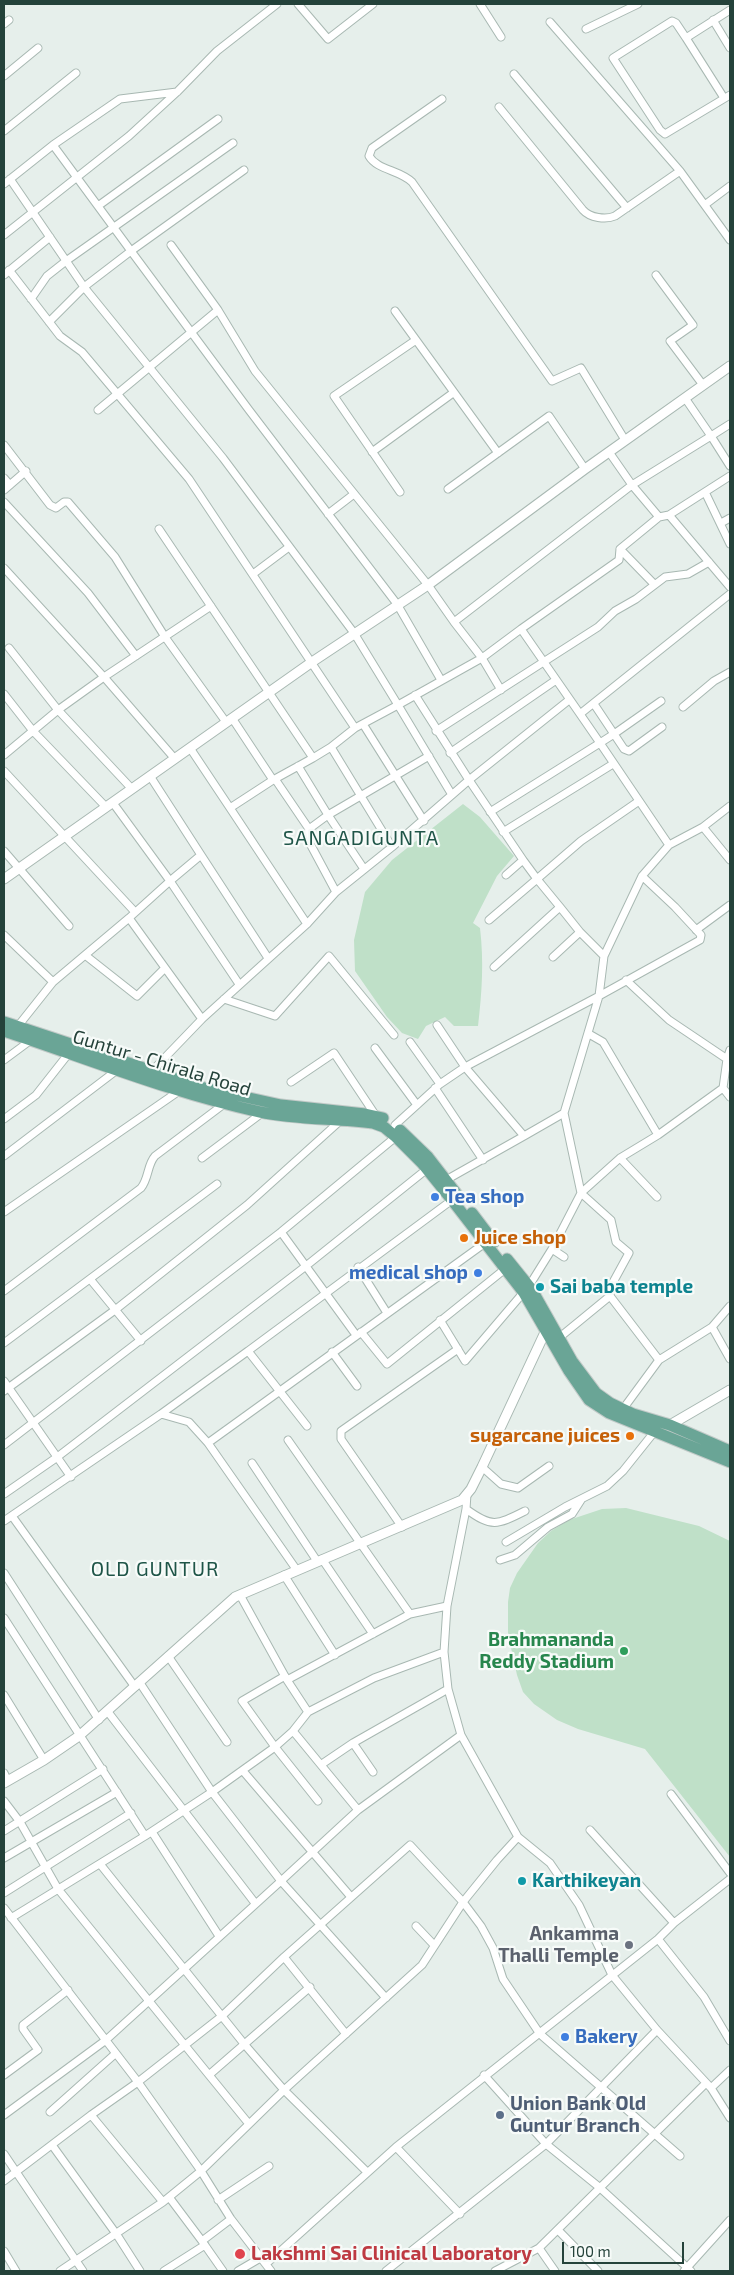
<!DOCTYPE html>
<html>
<head>
<meta charset="utf-8">
<style>
	body { margin:0 }
	#map { position:relative; width:734px; height:2275px; overflow:hidden; background:#e6efeb; font-family:"Exo 2",sans-serif }
	canvas { display:block }
	.frame { position:absolute; inset:0; border:5px solid #24423a; pointer-events:none }
	.scale { position:absolute; left:562px; top:2242px; width:122px; height:22px; box-sizing:border-box; border:2px solid #24423a; border-top:0; padding-left:6px; font-size:15px; line-height:18px; white-space:nowrap; color:#24423a; -webkit-text-stroke:4px #f7fbf9; paint-order:stroke }
</style>
</head>
<body>
<div id="map">
<canvas width="734" height="2275"></canvas>
<div class="frame"></div>
<div class="scale">100 m</div>
</div>
<script>
const ctx = document.querySelector('canvas').getContext('2d');
ctx.lineJoin = 'round';
function fill(path, color) {
  ctx.fillStyle = color;
  ctx.fill(path, 'evenodd');
}
function stroke(path, color, width, dash) {
  ctx.strokeStyle = color;
  ctx.lineWidth = width;
  ctx.lineCap = dash ? 'butt' : 'round';
  ctx.setLineDash(dash || []);
  ctx.stroke(path);
}
function write(font, color, halo, rows, align = 'center') {
  ctx.font = font + ' "Exo 2",sans-serif';
  ctx.lineWidth = 4.5;
  ctx.setLineDash([]);
  ctx.textBaseline = 'middle';
  ctx.strokeStyle = halo;
  ctx.fillStyle = color;
  for (const [text, x, y, turn = 0] of rows) {
    ctx.save();
    ctx.translate(x, y);
    ctx.rotate((+turn || 0) * Math.PI / 180);
    ctx.textAlign = isNaN(turn) ? turn : align;
    if (halo) ctx.strokeText(text, 0, 0);
    ctx.fillText(text, 0, 0);
    ctx.restore();
  }
}
fill(new Path2D(`
	M463 804 480 817 514 856 497 876 473 923 480 928C484 962 482 992 478 1026H454L445 1017 426 1026 418 1039 402 1033 387 1017 355 971 354 940 365 892 392 860Z
	M626 1508 699 1526 730 1541V1857L645 1749 578 1729 557 1720 534 1704 523 1692 517 1675 508 1634V1602L510 1588 517 1573 538 1543 551 1531 569 1520 602 1509Z`), '#bfe0c8');
const minor = new Path2D(`
	M298 4 328 39 373 4
	M480 4 501 37
	M730 10 686 38 676 23 672 21 613 58 660 130 665 134 730 95
	M713 20 730 48
	M550 22 680 171
	M4 24 9 20
	M586 29 638 4
	M686 38 724 98
	M514 74 627 208
	M4 76 38 48
	M177 92 120 99 53 145 131 251 244 170
	M442 99 372 148 369 156C377 170 400 170 412 182L552 381 581 368 625 440
	M499 107 583 210C590 218 606 220 615 216L680 171 730 240
	M4 131 76 73
	M4 184 53 145
	M706 204 730 186
	M98 206 218 119
	M4 235 129 136 177 92 217 51 277 4
	M171 245 218 310 255 371 428 585 454 622
	M9 270 60 336 82 352 189 479 355 728 398 705 354 633 223 458 84 287 10 179
	M4 275 50 237
	M656 275 693 325 670 341 703 385
	M31 299 47 276 66 261 233 143
	M395 311 498 453
	M49 322 84 287 131 251 249 410 397 604 441 680
	M685 398 711 436 730 424
	M98 410 218 310
	M4 445 50 505 56 508 64 502H68L115 557 165 637 226 722
	M372 452 453 393
	M609 452 632 485 659 517
	M4 478 10 485
	M448 489 549 416 585 469
	M4 490 26 471
	M400 492 334 396 416 340
	M705 492 730 544
	M4 502 88 593 136 656
	M328 514 354 494
	M669 515 730 476
	M721 523 730 518
	M159 529 313 758 331 747
	M620 549 654 584
	M4 568 104 677 58 710 4 755
	M253 574 289 547
	M521 629 619 560 620 549 659 517 669 515 730 587
	M9 648 58 710 132 789
	M501 690 482 658 521 629 580 714
	M4 694 33 731 106 807
	M415 695 469 780 569 700
	M661 701 614 734 624 749 629 751 662 727
	M594 704 614 734 600 743 580 714 730 594
	M683 707 714 681 730 672
	M232 718 273 780 313 758
	M363 724 424 821
	M355 728 331 747 392 847
	M436 731 598 627 615 611 636 599 665 577 688 574 709 562
	M190 748 230 808 273 780
	M450 753 556 680
	M175 759 104 677 211 606
	M298 766 328 815 309 829 307 838 336 892
	M4 771 135 912
	M150 776 201 855
	M275 779 309 829
	M452 795 398 705 482 658 454 622 632 485 711 436 730 466
	M113 803 170 881 129 918 202 1019
	M230 808 307 924
	M490 812 600 743 669 845
	M703 827 730 860
	M503 832 613 764
	M4 851 69 926
	M364 869 328 815 429 756
	M506 875 523 860 537 879 581 841 639 801
	M489 920 537 879 560 907
	M696 930 730 905
	M4 935 53 982
	M85 955 129 918
	M553 957 580 932 604 956
	M494 967 560 907 580 932
	M626 980 669 1020 727 1059
	M239 984 170 881 201 855 268 958
	M224 999 275 1016 329 956 394 1035
	M437 1025 465 1067 524 1136 564 1113
	M18 1026 53 982 85 955 137 996 165 968
	M589 1034 603 1042 658 1135
	M410 1042 440 1084
	M375 1048 417 1105
	M730 1050 727 1059 723 1088 730 1097
	M4 1060 31 1040
	M151 1072 202 1019 307 924 336 892 392 847 469 780 523 860
	M291 1082 334 1053 376 1116
	M435 1088 483 1160
	M4 1119 36 1095 69 1053
	M395 1125 440 1084 465 1067 599 996 700 940 701 935 675 907 642 876
	M4 1156 117 1070
	M202 1158 262 1113
	M620 1158 657 1197
	M446 1180 524 1136
	M4 1212 179 1091
	M281 1232 356 1335
	M552 1249 564 1257
	M358 1267 387 1313
	M90 1279 141 1341
	M4 1291 141 1188C149 1178 147 1165 155 1156L224 1104
	M440 1320 465 1361 529 1286 552 1249 581 1193 564 1113 599 996 604 956 642 876 669 845 703 827 730 806
	M712 1327 730 1306
	M361 1332 387 1364 505 1269
	M560 1337 610 1296
	M4 1343 217 1184
	M332 1352 357 1386
	M659 1360 610 1296 611 1286 629 1253 616 1242 611 1220 581 1193 620 1158 658 1135 723 1088
	M4 1381 71 1477
	M4 1391 115 1310 247 1205 340 1121
	M623 1409 659 1360 712 1327 730 1359
	M161 1414 248 1351
	M307 1426 248 1351 452 1200
	M288 1440 410 1614
	M208 1443 485 1243
	M4 1445 281 1232 398 1135
	M252 1463 317 1561
	M482 1467 501 1484 518 1488 549 1466
	M4 1494 56 1458 306 1266 427 1169
	M467 1494 466 1509 447 1606 444 1652 448 1689 461 1735 518 1837 550 1863 579 1905 612 1975 657 2030 711 2088 730 2118
	M466 1509C492 1528 497 1525 525 1511
	M12 1516 135 1687
	M4 1521 161 1414 189 1422 208 1443 296 1569
	M402 1527 341 1439V1431L458 1349
	M506 1542 565 1507 607 1486 623 1471 655 1431
	M322 1559 373 1634
	M500 1560 515 1555 548 1527 572 1514 581 1500
	M4 1573 99 1720
	M284 1575 335 1655
	M240 1595 287 1680
	M4 1618 145 1836
	M168 1656 227 1742
	M285 1676 242 1701 275 1747 318 1801
	M4 1695 44 1760
	M108 1712 255 1903
	M308 1712 287 1680 410 1614 447 1606
	M293 1731 358 1810
	M353 1743 373 1772
	M322 1764 353 1743 448 1689
	M243 1771 351 1897
	M4 1773 8 1781
	M671 1794 730 1873
	M4 1801 20 1822 58 1889 209 2075
	M590 1830 674 1923
	M4 1831 103 1769
	M152 1832 219 1936
	M4 1858 117 1792
	M100 1864 245 2045 284 2090 367 2172
	M4 1893 131 1813
	M4 1908 138 2082 201 2171 231 2219 271 2271
	M11 1918 145 1836 212 1792 140 1683
	M416 1926 434 1945
	M658 1939 704 1997 730 2041
	M284 1957 346 2034
	M386 1998 281 1881 358 1810 461 1735
	M4 2075 38 2050 23 2029V2025L68 1990
	M484 2075 546 2144 599 2187 691 2271
	M711 2088 730 2070
	M50 2112 115 2054
	M4 2115 106 2040 281 1881 212 1792 275 1747 293 1731 308 1712 374 1678 444 1652
	M91 2115 163 2202
	M249 2124 209 2075 310 1987
	M52 2145 117 2235 140 2271
	M396 2147 460 2214
	M4 2154 83 2271
	M4 2181 91 2115 138 2082 222 2016 284 1957 410 1845 463 1902 481 1926 493 1948 503 1979 540 2034 680 2156
	M169 2197 202 2241
	M218 2200 269 2166
	M558 2230 598 2271
	M539 2248 555 2271
	M4 2251 16 2271
	M266 2264 396 2147 658 1939 674 1923 730 1879
	M60 2271 163 2202 201 2171 284 2090 422 1965 463 1902 497 1860 518 1837
	M164 2271 205 2245
	M223 2271 202 2241 231 2219
	M238 2271 262 2257
	M386 2271 546 2144 657 2030
	M495 2271 539 2248 706 2083
	M684 2271 730 2220`);
const tertiary = new Path2D(`
	M4 879 312 662 428 585 585 469 730 366
	M670 1425 730 1390
	M4 1783 44 1760 79 1736 235 1597 462 1500 471 1489 482 1467 547 1328`);
const primary = new Path2D(`
	M4 1022 204 1088 281 1105 365 1114 383 1118
	M4 1031C89 1059 172 1093 260 1112 297 1120 336 1118 373 1123L384 1127 396 1137 422 1163 452 1200 524 1293 569 1371 589 1400 609 1413 730 1462
	M400 1130 428 1157 459 1197
	M472 1213 494 1242
	M507 1259 532 1290 572 1361 596 1393 610 1403 633 1414 670 1425 730 1451`);
stroke(minor, '#a8b8b2', 9);
stroke(tertiary, '#a8b8b2', 11);
stroke(primary, '#c2cac8', 13);
stroke(minor, '#fff', 7);
stroke(tertiary, '#fff', 9);
stroke(primary, '#6aa596', 11);
for (const [x, y, r, color] of [
	[435,1197,5,"#3f7fe0"],
	[464,1238,5,"#e8710a"],
	[478,1273,5,"#3f7fe0"],
	[540,1287,5,"#0f9aa8"],
	[630,1436,5,"#e8710a"],
	[624,1651,5,"#2e9e5b"],
	[522,1881,5,"#0f9aa8"],
	[629,1945,5,"#6b7280"],
	[565,2037,5,"#3f7fe0"],
	[500,2115,5,"#5c6f8a"],
	[240,2254,6,"#e0444e"]
]) {
  const dot = new Path2D();
  dot.arc(x, y, r, 0, 2 * Math.PI);
  ctx.fillStyle = color;
  ctx.fill(dot);
  stroke(dot, '#f7fbf9', 2);
}
write('19px', '#24423a', '#f7fbf9', [
	["Guntur - Chirala Road",162,1063,17]
]);
write('bold 19px', '#366cbe', '#f7fbf9', [
	["Tea shop",445,1197],
	["medical shop",468,1273,"right"],
	["Bakery",575,2037]
], 'left');
write('bold 19px', '#c56008', '#f7fbf9', [
	["Juice shop",474,1238],
	["sugarcane juices",620,1436,"right"]
], 'left');
write('bold 19px', '#0d838f', '#f7fbf9', [
	["Sai baba temple",550,1287],
	["Karthikeyan",532,1881]
], 'left');
write('bold 19px', '#27864d', '#f7fbf9', [
	["Brahmananda",614,1640],
	["Reddy Stadium",614,1662]
], 'right');
write('bold 19px', '#5b616d', '#f7fbf9', [
	["Ankamma",619,1934],
	["Thalli Temple",619,1956]
], 'right');
write('bold 19px', '#4e5e75', '#f7fbf9', [
	["Union Bank Old",510,2104],
	["Guntur Branch",510,2126]
], 'left');
write('bold 19px', '#be3a42', '#f7fbf9', [
	["Lakshmi Sai Clinical Laboratory",251,2254]
], 'left');
ctx.letterSpacing = '1px';
write('20px', '#1f5548', '#f7fbf9', [
	["SANGADIGUNTA",361,838],
	["OLD GUNTUR",155,1569]
]);
ctx.letterSpacing = '0px';
</script>
</body>
</html>
